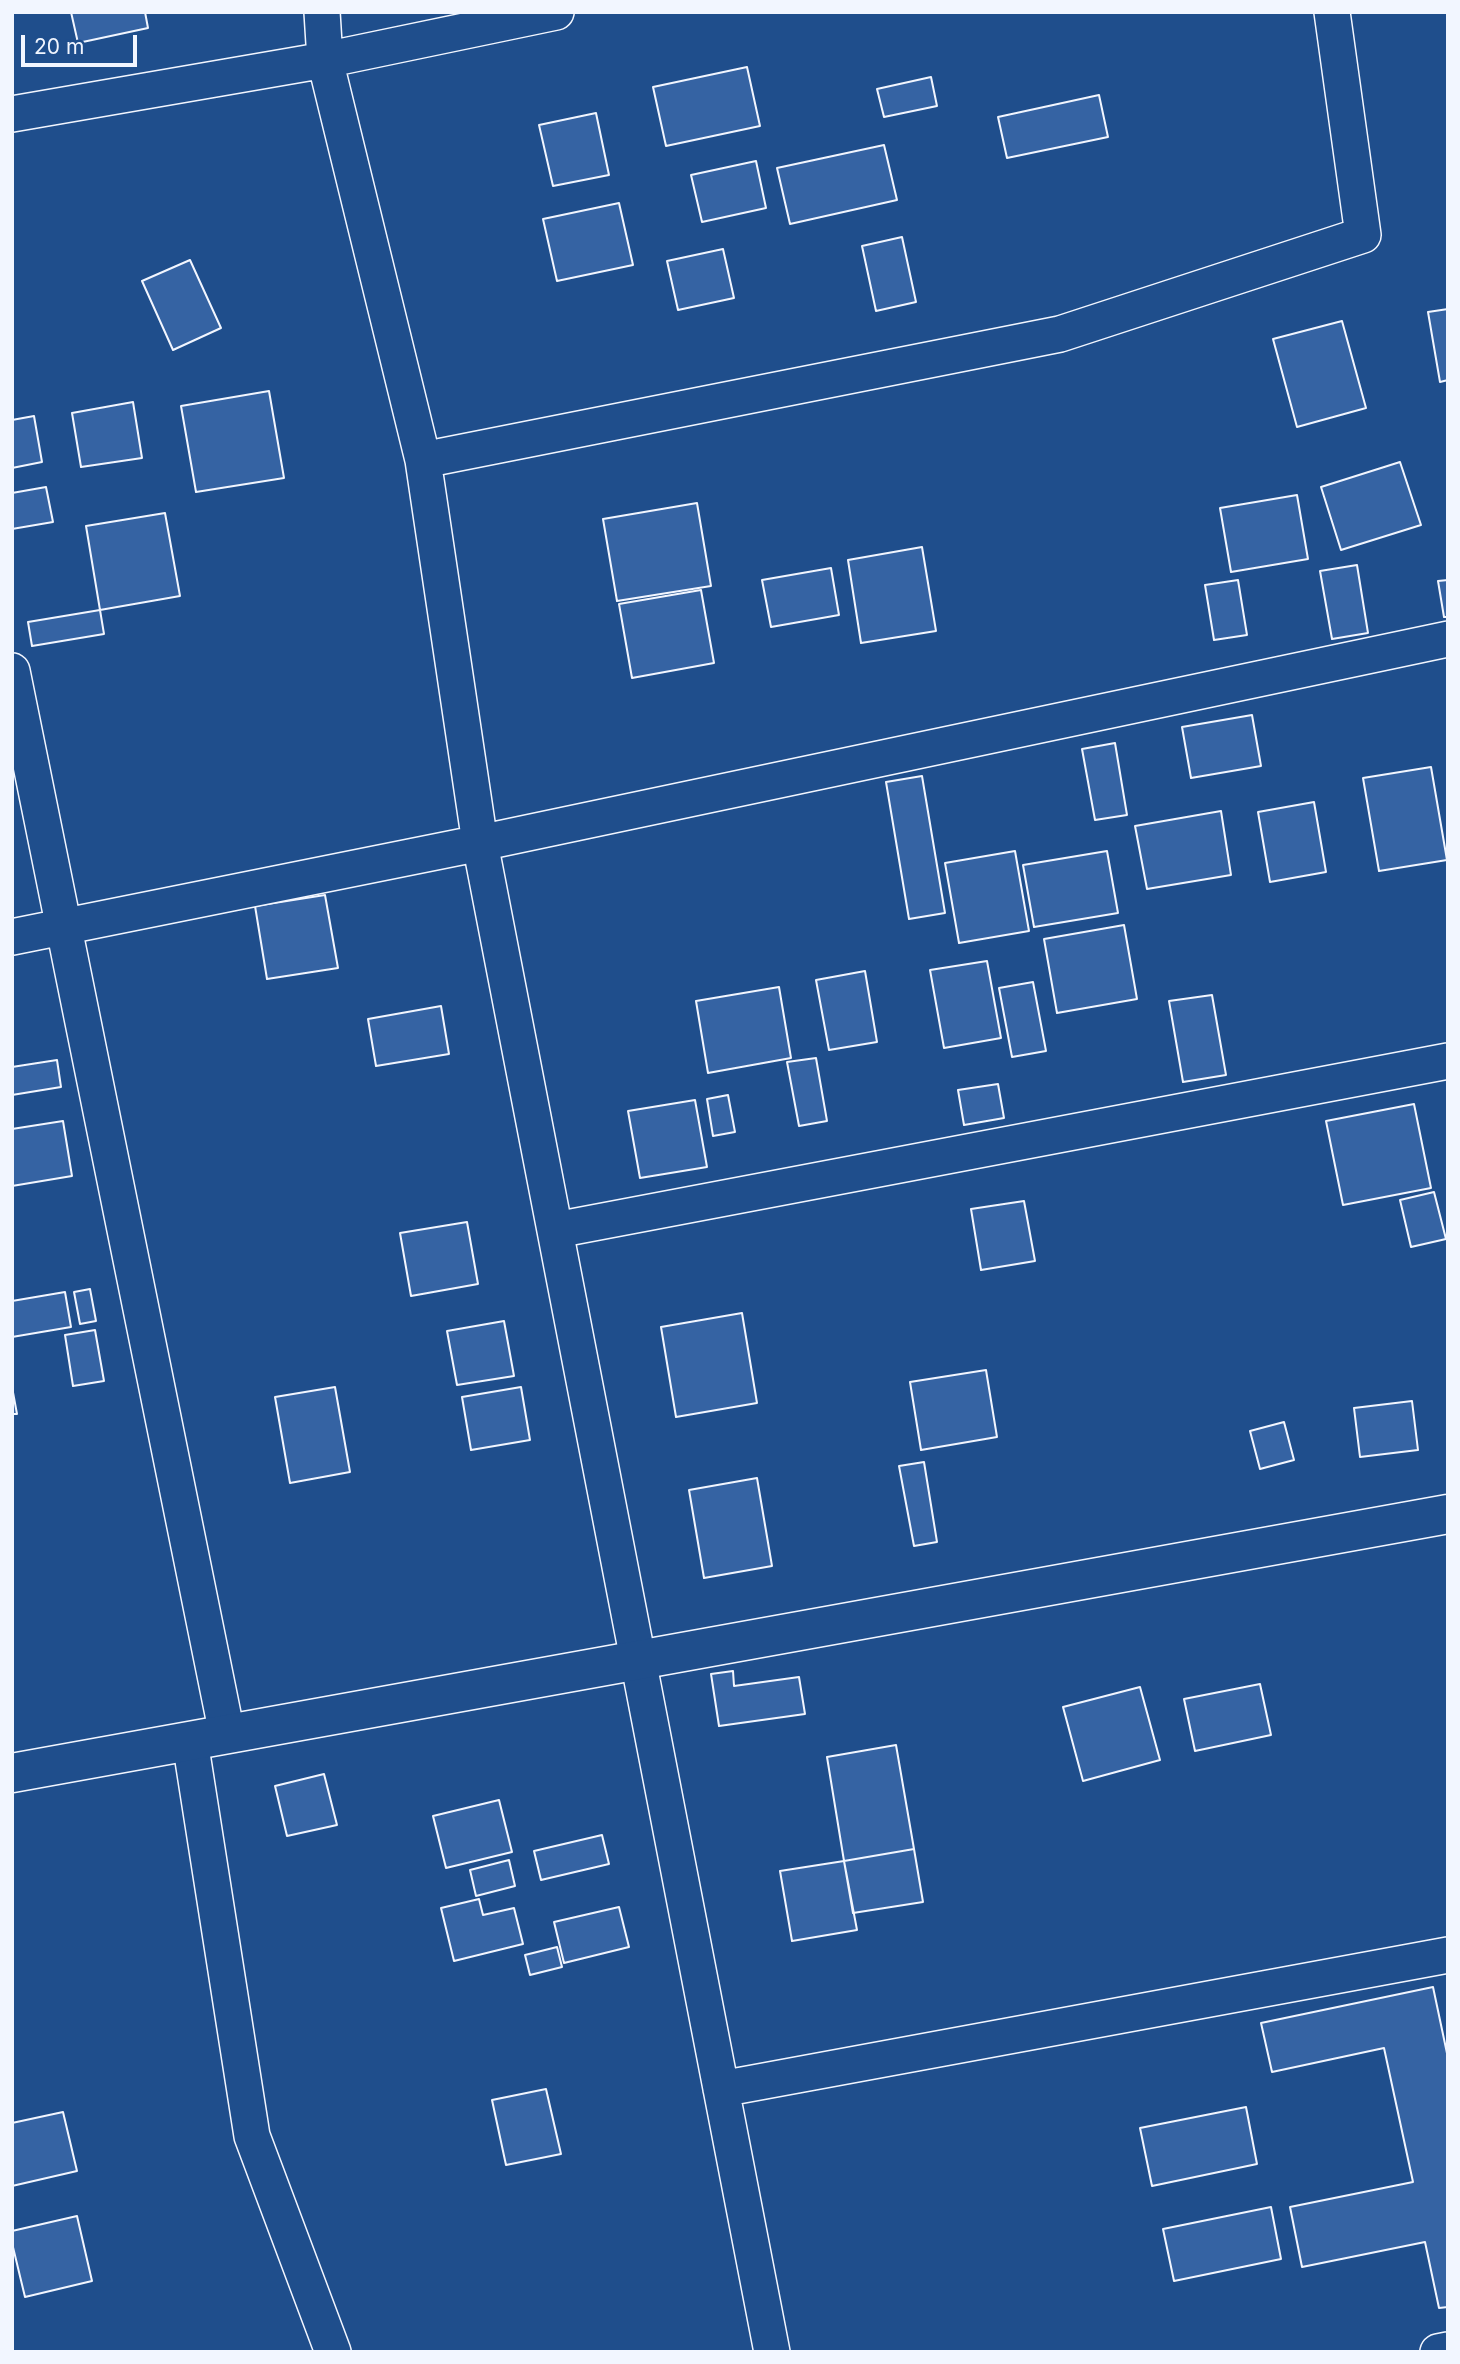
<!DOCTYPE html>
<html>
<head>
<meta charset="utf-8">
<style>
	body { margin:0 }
	#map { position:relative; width:1460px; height:2364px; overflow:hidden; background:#1f4e8c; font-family:Inter,sans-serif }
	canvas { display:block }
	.frame { position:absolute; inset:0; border:14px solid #f2f6ff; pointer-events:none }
	.scale { position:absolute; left:21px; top:35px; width:116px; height:32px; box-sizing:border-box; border:4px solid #f2f6ff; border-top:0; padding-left:9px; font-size:21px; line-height:24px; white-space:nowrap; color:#f2f6ff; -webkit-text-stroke:5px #1f4e8c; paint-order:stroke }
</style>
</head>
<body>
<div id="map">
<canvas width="1460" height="2364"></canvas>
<div class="frame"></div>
<div class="scale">20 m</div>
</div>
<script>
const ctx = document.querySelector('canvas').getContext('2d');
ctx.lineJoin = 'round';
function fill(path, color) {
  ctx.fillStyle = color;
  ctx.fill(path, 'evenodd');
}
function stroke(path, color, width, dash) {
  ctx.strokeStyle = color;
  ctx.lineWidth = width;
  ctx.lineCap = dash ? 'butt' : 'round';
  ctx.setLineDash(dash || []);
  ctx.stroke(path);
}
const building = new Path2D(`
	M71 12H145L148 28 78 43Z
	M747 67 760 126 666 146 653 87Z
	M931 77 937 106 884 117 877 89Z
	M1099 95 1108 137 1007 158 998 117Z
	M596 113 609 175 553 186 539 125Z
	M884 145 897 200 790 224 777 168Z
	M756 161 766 208 702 222 691 175Z
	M619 203 633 265 557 281 543 219Z
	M902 237 916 302 876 311 862 246Z
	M723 249 734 298 678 310 667 261Z
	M190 260 221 328 173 350 142 281Z
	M1448 309V380L1440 382 1428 312Z
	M1342 321 1366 408 1297 427 1273 339Z
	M269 391 284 478 196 492 181 406Z
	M133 402 142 458 81 467 72 413Z
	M34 416 42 462 12 468V420Z
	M1400 462 1421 525 1341 550 1321 487Z
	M46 487 53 522 12 529V493Z
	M1297 495 1308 559 1231 572 1220 508Z
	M697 503 711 586 617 601 603 519Z
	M165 513 180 596 100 610 86 526Z
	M922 547 936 631 861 643 848 560Z
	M1357 565 1368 633 1332 639 1320 571Z
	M831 568 839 615 771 627 762 580Z
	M1238 580 1247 635 1214 640 1205 585Z
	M1448 580V617H1444L1438 581Z
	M701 590 714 663 632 678 619 604Z
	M100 610 104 634 32 646 28 622Z
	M1252 715 1261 766 1191 778 1182 727Z
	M1115 743 1127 815 1095 820 1082 749Z
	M1431 767 1447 860 1379 871 1363 778Z
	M922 776 945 913 909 919 886 782Z
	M1314 802 1326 872 1270 882 1258 812Z
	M1221 811 1231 875 1147 889 1135 826Z
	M1015 851 1029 931 959 943 945 863Z
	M1107 851 1118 913 1034 927 1023 865Z
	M325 895 338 968 267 979 255 906Z
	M1124 925 1137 999 1057 1013 1044 939Z
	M987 961 1001 1038 944 1048 930 970Z
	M865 971 877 1042 829 1050 816 980Z
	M1033 982 1046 1051 1012 1057 999 988Z
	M779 987 791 1058 708 1073 696 1001Z
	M1212 995 1226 1075 1183 1082 1169 1001Z
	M441 1006 449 1054 376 1066 368 1019Z
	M816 1058 827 1121 799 1126 787 1062Z
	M57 1060 61 1087 12 1095V1067Z
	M998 1084 1004 1118 964 1125 958 1090Z
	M728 1095 735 1132 713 1136 707 1099Z
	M695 1100 707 1167 640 1178 628 1111Z
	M1414 1104 1431 1188 1343 1205 1326 1121Z
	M63 1121 72 1176 12 1186V1129Z
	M1434 1192 1446 1239 1411 1247 1400 1200Z
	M1024 1201 1035 1261 981 1270 971 1209Z
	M467 1222 478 1284 411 1296 400 1233Z
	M90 1289 96 1321 80 1324 74 1292Z
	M65 1292 71 1327 12 1337V1301Z
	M742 1313 757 1403 676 1417 661 1327Z
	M504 1321 514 1376 457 1385 447 1331Z
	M95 1330 104 1381 73 1386 65 1335Z
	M986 1370 997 1437 921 1450 910 1382Z
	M12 1387 17 1414H12Z
	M335 1387 350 1472 290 1483 275 1397Z
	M521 1387 530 1440 471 1450 462 1397Z
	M1412 1401 1418 1450 1360 1457 1354 1408Z
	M1284 1422 1294 1460 1260 1469 1250 1431Z
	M924 1462 937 1542 914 1546 899 1466Z
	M757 1478 772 1566 704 1578 689 1490Z
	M733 1671 734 1686 799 1677 805 1714 719 1726 711 1674Z
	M1260 1684 1271 1735 1195 1751 1184 1699Z
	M1140 1687 1160 1760 1083 1781 1063 1707Z
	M896 1745 914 1849 844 1861 827 1757Z
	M324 1774 337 1825 287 1836 275 1786Z
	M499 1800 512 1852 446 1868 433 1816Z
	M602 1835 609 1864 541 1880 534 1851Z
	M914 1849 923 1902 853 1913 844 1861Z
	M509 1860 515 1886 476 1896 470 1870Z
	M844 1861 857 1930 792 1941 780 1871Z
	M479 1899 483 1915 514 1908 523 1944 454 1961 441 1908Z
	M619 1907 629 1947 564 1963 554 1922Z
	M557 1947 562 1967 530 1975 525 1955Z
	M1433 1987 1448 2058V2307L1439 2308 1425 2242 1302 2267 1290 2207 1413 2182 1384 2048 1272 2072 1261 2023Z
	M546 2089 561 2154 506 2165 492 2100Z
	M1246 2107 1257 2164 1152 2186 1140 2128Z
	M63 2112 77 2171 12 2186V2123Z
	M1271 2207 1281 2259 1174 2281 1163 2229Z
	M77 2216 92 2281 25 2297 12 2243V2231Z`);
fill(building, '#3563a3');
stroke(building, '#f2f6ff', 2);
const street = new Path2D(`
	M322 12 325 60 423 460 480 843 772 2352
	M12 114 325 60 556 12
	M423 460 1060 334 1363 235 1332 12
	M12 671 227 1734
	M12 937 480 843 1448 639
	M556 1230 1448 1061
	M190 1741 252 2136 333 2352
	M721 2089 1448 1955
	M1438 2352 1448 2350`);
const secondary = new Path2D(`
	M12 1773 1448 1514`);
stroke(street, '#f2f6ff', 38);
stroke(secondary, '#f2f6ff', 41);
stroke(street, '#1f4e8c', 35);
stroke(secondary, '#1f4e8c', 38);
</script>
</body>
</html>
